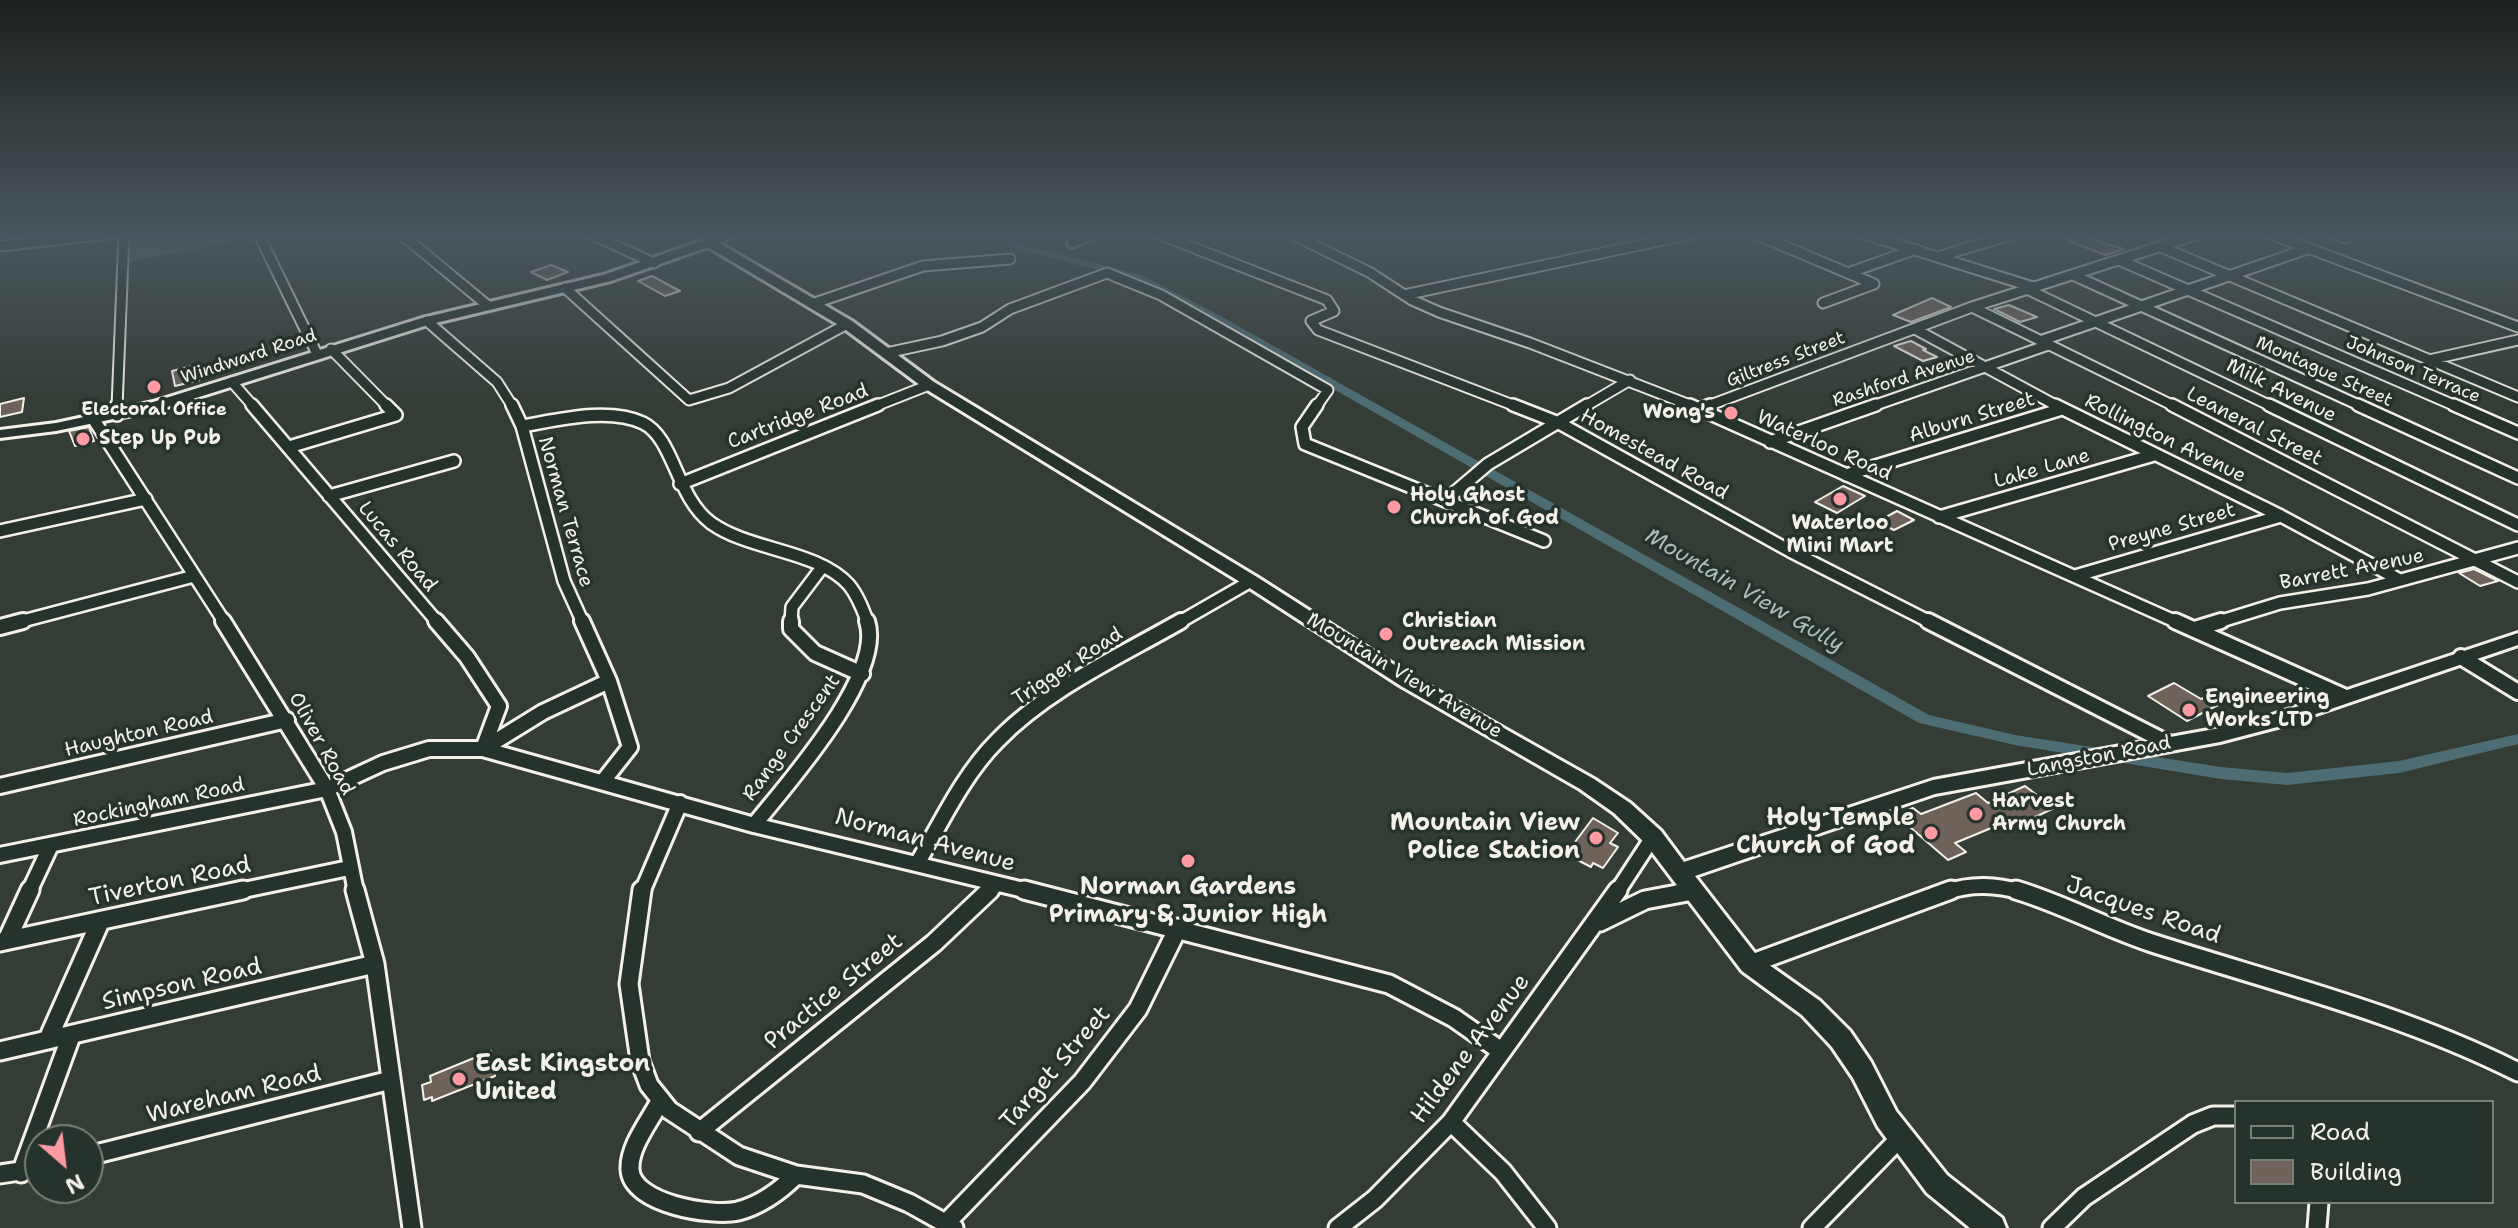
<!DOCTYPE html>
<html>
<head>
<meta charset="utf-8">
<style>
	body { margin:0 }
	#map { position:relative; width:2518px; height:1228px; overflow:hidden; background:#343c36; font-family:"Shantell Sans",sans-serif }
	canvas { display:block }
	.legend { position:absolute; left:2234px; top:1100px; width:260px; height:104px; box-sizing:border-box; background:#26332d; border:2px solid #787f78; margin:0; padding:10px 14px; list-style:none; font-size:24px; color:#f4f1e8 }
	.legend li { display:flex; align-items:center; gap:16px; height:40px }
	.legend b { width:40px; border:2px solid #787f78 }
	.north { position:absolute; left:24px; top:1124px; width:80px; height:80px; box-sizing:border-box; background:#26332d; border:2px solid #787f78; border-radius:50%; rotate:152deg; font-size:22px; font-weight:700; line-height:32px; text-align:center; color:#f4f1e8 }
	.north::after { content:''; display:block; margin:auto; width:28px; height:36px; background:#ff9aa2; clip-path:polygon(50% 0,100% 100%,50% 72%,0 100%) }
</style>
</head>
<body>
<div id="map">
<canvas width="2518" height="1228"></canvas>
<ul class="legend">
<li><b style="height:10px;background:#26332d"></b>Road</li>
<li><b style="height:22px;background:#6e625a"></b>Building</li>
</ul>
<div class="north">N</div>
</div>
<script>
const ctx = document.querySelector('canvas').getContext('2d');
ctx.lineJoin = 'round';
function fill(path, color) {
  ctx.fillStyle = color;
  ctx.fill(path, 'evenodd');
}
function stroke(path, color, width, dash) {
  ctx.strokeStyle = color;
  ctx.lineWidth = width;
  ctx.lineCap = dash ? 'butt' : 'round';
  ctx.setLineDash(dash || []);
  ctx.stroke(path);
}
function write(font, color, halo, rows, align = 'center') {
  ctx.font = font + ' "Shantell Sans",sans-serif';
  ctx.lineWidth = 7;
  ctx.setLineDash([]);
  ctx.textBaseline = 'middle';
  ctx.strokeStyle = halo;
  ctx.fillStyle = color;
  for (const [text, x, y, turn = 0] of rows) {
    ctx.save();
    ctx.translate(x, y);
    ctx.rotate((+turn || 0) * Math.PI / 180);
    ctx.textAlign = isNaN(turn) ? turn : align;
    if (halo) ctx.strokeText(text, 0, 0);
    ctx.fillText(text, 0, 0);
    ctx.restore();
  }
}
fill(new Path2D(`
	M143 233H243L246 239 128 262V235Z`), '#606c4e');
fill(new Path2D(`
	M1002 233H1011L1013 239 1026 246 1141 275 1217 314 1929 715 2015 735 2221 767 2287 773 2399 761 2518 734V744L2399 773 2287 785 2221 779 2015 745 1919 723 1209 318 1135 279 1020 250 1006 243Z`), '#4d6c74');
const building = new Path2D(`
	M2082 235 2106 244 2124 249 2105 255 2066 240Z
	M551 265 568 272 547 280 531 272Z
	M652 276 680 291 665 296 638 281Z
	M1932 298 1951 307 1911 322 1893 315Z
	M2009 305 2037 317 2020 322 1994 309Z
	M1911 341 1926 349 1923 350 1937 357 1923 361 1894 346Z
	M196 365 200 380 175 386 172 371Z
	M24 398 22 412 0 417V404Z
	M89 427 94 441 75 446 69 431Z
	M1843 486 1865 496 1837 513 1815 502Z
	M1897 511 1914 520 1894 530 1877 522Z
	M2474 569 2498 581 2480 586 2459 573Z
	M2174 683 2201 699 2206 697 2218 705 2187 721 2148 696Z
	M2025 786 2054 808 2025 822 2018 817 1955 843 1966 852 1948 860 1896 815 1913 808 1921 814 1976 793 1988 803Z
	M1593 818 1618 833 1610 843 1618 847 1603 868 1593 863 1591 867 1566 854Z
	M491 1051 495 1076 432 1101V1097L424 1100 422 1085 431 1082 430 1076Z`);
fill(building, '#6e625a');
stroke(building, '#f4f1e8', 2);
const streetFar3 = new Path2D(`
	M258 233 317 354
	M400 233 487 305
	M589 233 654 263
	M1156 233 1327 300 1334 311 1311 321 1318 330 1518 407
	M1289 233 1369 272 1412 300 1439 312 1530 343 1695 407
	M1753 233 1874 284
	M1861 233 2036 288
	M2268 233 2518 327
	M2331 233 2346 238
	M1072 243 1097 233
	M0 246 118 233
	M2161 247 2518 397
	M1941 256 2016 233
	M2119 260 2458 407
	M1851 272 1916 249
	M2073 275 2363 407
	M565 288 689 400 729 388 847 324
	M2029 290 2273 407
	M1404 295 1696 233
	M1823 303 1874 284
	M812 304 923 266 1010 259
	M1972 307 2176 407
	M427 321 497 382 513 407
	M1915 329 2059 407
	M2040 341 2310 248
	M331 349 388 407
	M886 353 942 341 982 327 1010 309 1107 273 1161 295 1328 390 1316 407
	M2429 360 2518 340
	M232 382 254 407
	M117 407 124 233
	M873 407 929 385
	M1584 407 1630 380
	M1705 407 1972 307 2202 233
	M1870 407 2048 345`);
const streetFar2 = new Path2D(`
	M252 405 438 623
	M512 405 522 426 564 581 583 623
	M1317 405 1302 427 1305 444 1544 541
	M1513 405 1559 423 1790 551 1932 623
	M1690 405 2179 623
	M2055 405 2281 516 2400 580
	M2172 405 2518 582
	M2269 405 2518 525
	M2358 405 2518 478
	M2454 405 2518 433
	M1700 409 1710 405
	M117 415V405
	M94 420 225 623
	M522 426C558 420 608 407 643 423 674 438 676 497 711 523 750 551 818 550 849 585 858 596 863 610 868 623
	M1770 442 1876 405
	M289 447 396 415 386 405
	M1846 475 2062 409
	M680 484 878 405
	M329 496 454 461
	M1447 499 1488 464 1587 405
	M1939 517 2154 455
	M0 531 146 499
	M2075 576 2281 516
	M15 623 194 576
	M791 623 792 607 823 566
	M1178 623 1251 581
	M2215 623 2280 603 2368 589 2518 548`);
const streetFar1 = new Path2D(`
	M223 621 327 789 344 832 356 892
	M436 621 467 657 499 706 483 749
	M582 621 609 681 630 747 604 780
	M791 621V629L815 653 862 674
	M1928 621 2168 743
	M2175 621 2343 696
	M0 627 23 621
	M2195 629 2221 621
	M2461 657 2518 692
	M483 749 543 712 609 681
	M0 786 287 720
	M754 825C787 784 885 675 867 621
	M0 855 327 789 383 763 429 749H483L754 825 1032 892
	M917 864C941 823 963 775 997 741 1047 689 1120 656 1181 621
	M29 892 51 845
	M234 892 349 868
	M642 892 680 803
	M988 892 996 885
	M1617 892 1653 837
	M1678 892 1693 891
	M1946 892C1973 883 1996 885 2023 892`);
const street = new Path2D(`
	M355 890 375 964 412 1228
	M642 890 629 984 640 1061 649 1085 669 1110 739 1156 796 1175 863 1184 909 1203 954 1228
	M1024 890 1389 984 1454 1018 1501 1051
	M2016 890C2063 904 2106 928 2152 943 2276 983 2401 1013 2518 1072
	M1600 922 1645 900 1693 891
	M7 940 30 890
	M0 942 243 890
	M1750 964 1951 890
	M48 1039 100 922
	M0 1051 375 964
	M660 1101C650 1121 629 1146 630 1169 631 1204 712 1217 738 1211 761 1205 780 1191 796 1175
	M1451 1122 1503 1172 1547 1228
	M699 1132 934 943 990 890
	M88 1156 391 1080
	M21 1173 71 1036
	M0 1174 40 1168
	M947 1222 1082 1082 1138 1009 1178 928
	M1338 1228 1375 1199 1451 1122 1618 890
	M1812 1228 1901 1137
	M2052 1228 2084 1197 2193 1124 2213 1116H2236
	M2317 1228 2319 1202`);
const secondary = new Path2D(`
	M724 233H742L719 243 852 321 934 382 1257 577 1415 678 1594 779 1630 803 1661 831 1684 862 1933 780 2220 728 2269 716 2518 633V645L2281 726 2220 742 1935 794 1695 876 1758 957 1820 1001 1850 1031 1871 1062 1896 1111 1947 1175 2002 1218 2006 1228H1970L1927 1193 1878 1127 1853 1078 1832 1047 1802 1015 1742 971 1645 843 1614 813 1580 789 1401 686 1245 585 924 388 842 327 708 247 611 281 431 324 161 409 56 431 0 438V430L56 423 153 402 422 318 603 275Z`);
stroke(streetFar3, '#f4f1e8', 13);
stroke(streetFar2, '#f4f1e8', 16);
stroke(streetFar1, '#f4f1e8', 20);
stroke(street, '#f4f1e8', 23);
stroke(secondary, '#f4f1e8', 6);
stroke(streetFar3, '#26332d', 9);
stroke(streetFar2, '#26332d', 11);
stroke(streetFar1, '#26332d', 14);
stroke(street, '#26332d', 17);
fill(secondary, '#26332d');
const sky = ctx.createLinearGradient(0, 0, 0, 405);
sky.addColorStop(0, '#1d211e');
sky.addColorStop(0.58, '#4a565d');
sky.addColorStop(1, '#4a565d00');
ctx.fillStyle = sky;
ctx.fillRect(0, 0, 2518, 405);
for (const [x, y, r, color] of [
	[154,387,8,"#ff9aa2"],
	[1731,413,8,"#ff9aa2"],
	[83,439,8,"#ff9aa2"],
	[1840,499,8,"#ff9aa2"],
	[1394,507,8,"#ff9aa2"],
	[1386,634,8,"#ff9aa2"],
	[2189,710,8,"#ff9aa2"],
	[1976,814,8,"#ff9aa2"],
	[1931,833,8,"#ff9aa2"],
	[1596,838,8,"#ff9aa2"],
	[1188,861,8,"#ff9aa2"],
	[459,1079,8,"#ff9aa2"]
]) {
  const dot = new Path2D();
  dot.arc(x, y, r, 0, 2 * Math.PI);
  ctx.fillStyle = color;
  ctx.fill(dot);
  stroke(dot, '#26332d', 3);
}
write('18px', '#f4f1e8', '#26332d', [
	["Windward Road",249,357,-18],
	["Giltress Street",1786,360,-21],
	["Johnson Terrace",2413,370,23],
	["Montague Street",2324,372,24],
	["Rashford Avenue",1904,379,-18]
]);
write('bold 18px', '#f4f1e8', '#26332d', [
	["Electoral Office",154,410]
]);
write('20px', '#f4f1e8', '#26332d', [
	["Milk Avenue",2281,391,26],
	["Cartridge Road",798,417,-21],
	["Alburn Street",1972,418,-17],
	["Leaneral Street",2254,427,27],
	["Rollington Avenue",2165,439,26],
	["Waterloo Road",1824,446,24],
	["Homestead Road",1654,455,29],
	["Lake Lane",2042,469,-16],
	["Norman Terrace",565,512,74],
	["Preyne Street",2172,528,-16],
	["Lucas Road",397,547,50],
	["Barrett Avenue",2352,570,-11],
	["Trigger Road",1068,667,-33],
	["Mountain View Avenue",1404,676,31],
	["Haughton Road",139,734,-13],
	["Range Crescent",792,738,-54],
	["Oliver Road",321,744,61],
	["Langston Road",2099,757,-11],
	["Rockingham Road",159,803,-12]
]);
write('bold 20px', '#f4f1e8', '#26332d', [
	["Wong's",1715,413,"right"],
	["Step Up Pub",99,439],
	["Holy Ghost",1410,496],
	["Church of God",1410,519],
	["Waterloo",1840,524,"center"],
	["Mini Mart",1840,547,"center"],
	["Christian",1402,622],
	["Outreach Mission",1402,645],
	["Engineering",2205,698],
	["Works LTD",2205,721],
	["Harvest",1992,802],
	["Army Church",1992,825]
], 'left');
write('italic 22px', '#b1bcba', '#26332d', [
	["Mountain View Gully",1744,591,30]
]);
write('bold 24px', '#f4f1e8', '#26332d', [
	["Holy Temple",1915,819],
	["Church of God",1915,847],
	["Mountain View",1580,824],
	["Police Station",1580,852],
	["Norman Gardens",1188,888,"center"],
	["Primary & Junior High",1188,916,"center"],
	["East Kingston",475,1065,"left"],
	["United",475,1093,"left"]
], 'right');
write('24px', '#f4f1e8', '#26332d', [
	["Norman Avenue",925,841,15],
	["Tiverton Road",170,882,-12],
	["Jacques Road",2143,911,19],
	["Simpson Road",182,985,-13],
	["Practice Street",834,992,-39],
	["Hildene Avenue",1471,1049,-53],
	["Target Street",1056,1068,-49],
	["Wareham Road",234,1095,-14]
]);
</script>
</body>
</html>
